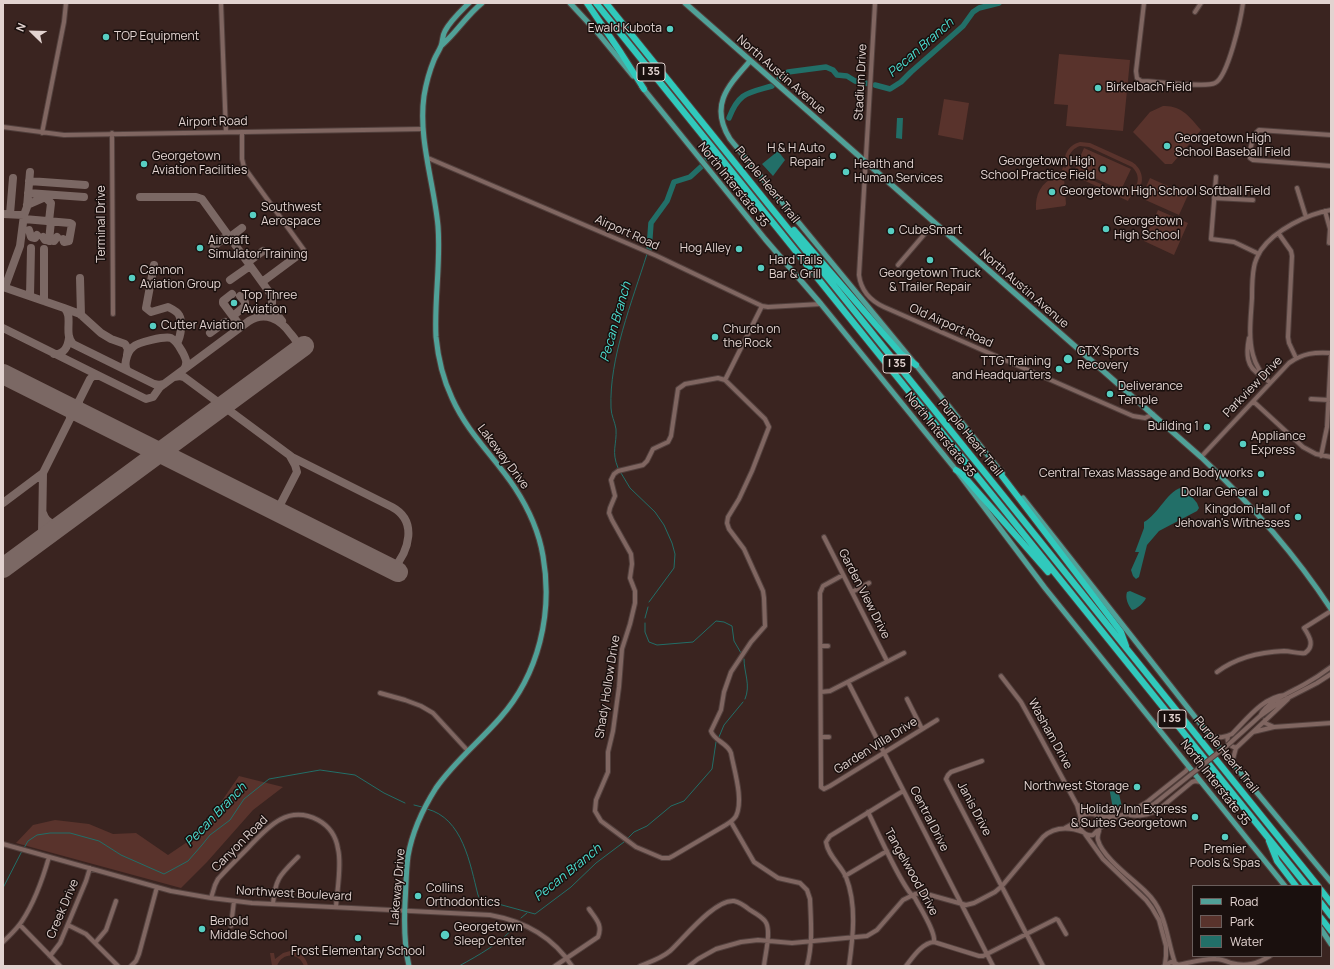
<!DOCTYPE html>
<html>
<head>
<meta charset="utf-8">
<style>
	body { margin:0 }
	#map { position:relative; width:1334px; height:969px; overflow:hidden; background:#3a2420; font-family:Manrope,sans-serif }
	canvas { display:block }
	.frame { position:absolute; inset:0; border:4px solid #e2d3d0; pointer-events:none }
	.legend { position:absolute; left:1192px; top:885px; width:130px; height:72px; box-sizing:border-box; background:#1a100e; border:1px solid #6a5e5c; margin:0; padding:5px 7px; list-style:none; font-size:12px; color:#e2d3d0 }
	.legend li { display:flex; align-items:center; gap:8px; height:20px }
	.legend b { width:20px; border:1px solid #6a5e5c }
	.north { position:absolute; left:12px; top:12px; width:40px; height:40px; -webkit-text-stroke:3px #1a100e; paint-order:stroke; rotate:293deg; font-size:11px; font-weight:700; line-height:16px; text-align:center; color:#e2d3d0 }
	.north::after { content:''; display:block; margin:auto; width:14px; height:18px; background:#e2d3d0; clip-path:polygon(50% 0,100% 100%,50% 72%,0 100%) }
</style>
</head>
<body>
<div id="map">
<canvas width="1334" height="969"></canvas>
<div class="frame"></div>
<ul class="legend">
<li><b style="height:5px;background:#50a198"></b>Road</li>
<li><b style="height:11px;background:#59332c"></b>Park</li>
<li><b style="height:11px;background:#226f68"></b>Water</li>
</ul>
<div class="north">N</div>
</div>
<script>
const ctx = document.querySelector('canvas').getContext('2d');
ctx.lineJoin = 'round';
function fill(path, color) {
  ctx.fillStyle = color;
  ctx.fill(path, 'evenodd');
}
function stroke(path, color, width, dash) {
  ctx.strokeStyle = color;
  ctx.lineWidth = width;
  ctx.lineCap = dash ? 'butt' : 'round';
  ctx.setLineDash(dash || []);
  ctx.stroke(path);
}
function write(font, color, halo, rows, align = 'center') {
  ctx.font = font + ' Manrope,sans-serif';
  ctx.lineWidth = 3;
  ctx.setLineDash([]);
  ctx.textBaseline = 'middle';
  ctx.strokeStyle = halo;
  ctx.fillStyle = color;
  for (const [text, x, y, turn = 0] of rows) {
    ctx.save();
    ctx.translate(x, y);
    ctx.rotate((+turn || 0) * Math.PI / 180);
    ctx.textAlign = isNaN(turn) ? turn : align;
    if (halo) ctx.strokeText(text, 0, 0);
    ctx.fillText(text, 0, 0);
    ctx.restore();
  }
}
fill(new Path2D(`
	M1059 54 1130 60 1123 131 1066 126 1068 105 1054 104Z
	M944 99 969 103 963 140 938 135Z
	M1163 106C1181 105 1190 117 1201 130L1172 164H1165L1133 132 1150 112Z
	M1080 142 1090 143 1132 162C1142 168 1146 182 1137 191 1134 195 1130 196 1128 201L1062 170 1063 167 1066 168C1062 156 1068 145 1080 142ZM1080 146 1089 147 1132 167C1144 178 1136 194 1121 193L1074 172C1065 163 1068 150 1080 146Z
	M1084 148 1131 169 1121 190 1075 169Z
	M1056 176H1060L1064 178 1066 204 1065 206 1036 210C1035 194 1041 183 1056 176Z
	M1150 178 1188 195 1179 215 1141 198Z
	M1158 210 1188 223 1174 255 1144 241Z
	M239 776 283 787 253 810 207 862 181 888 16 843 33 825 55 820 89 824 113 834 136 833 168 855 199 834Z
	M290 951C300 952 306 957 308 966H304C299 952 282 952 277 966H272L270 953H274L275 959 283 953Z`), '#59332c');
fill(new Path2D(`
	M897 118H903L902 139 896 138Z
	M778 151 785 160 773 176 762 164Z
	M1184 487 1197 503 1199 508 1197 511 1159 531 1147 545 1139 577 1136 579 1133 576 1131 570 1139 552H1135L1144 528V522C1158 515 1168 489 1184 487Z
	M1130 591 1146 598C1144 603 1137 609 1132 610 1128 605 1125 598 1127 592Z
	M1117 785 1122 807 1113 809 1109 787Z`), '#226f68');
stroke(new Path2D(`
	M618 468C611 451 617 445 616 429 615 422 611 415 611 408 609 358 632 302 647 254
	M621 473 630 488 655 512 664 525 672 543 675 554 674 568 649 602
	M645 618 648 607
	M645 623V632L649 642 657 645 693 642 716 621 724 622 732 626 734 641 741 653
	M744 659C744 673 751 685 745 699
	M719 737 724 725 743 702
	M414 805 422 807
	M427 809C463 818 470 864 478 895L480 899 535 914 571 887 596 863 624 842
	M628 838 634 832 647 826 671 806 684 801 712 769 716 742
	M24 848 28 841 37 835 50 833H70L99 841 121 855 164 874 188 861 202 845 210 835 230 820 244 799 269 779 320 770 355 775 384 793 405 803
	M3 888 22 851
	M521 918 527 913
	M459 966C479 955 501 943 515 926`), '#226f68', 1);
stroke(new Path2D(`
	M779 79 788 72 826 67 833 70 837 75 847 76 855 81 870 84
	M875 85 890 89 901 82 911 72 963 26 973 12 979 8 999 3
	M729 118C739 92 748 93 772 86
	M705 160 709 154
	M649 250 651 223 667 201 674 182 690 177 702 166`), '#226f68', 5.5);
stroke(new Path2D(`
	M29 181 85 185
	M28 193 84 197
	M140 197H196L202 199 272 296V308L282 321
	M27 205 43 198H46L51 203 49 221
	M3 214 24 215
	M10 214 13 178
	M24 219 70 223 72 224 69 241 64 242 63 239
	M29 230 31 237 35 238 37 235
	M43 237 45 240 54 241 57 237
	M230 237 242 228
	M49 241 51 221
	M214 246 228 235
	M248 262 263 251
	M154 265 146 308 151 312 168 307C172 309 177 311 179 315 183 322 181 336 177 343
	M80 278 81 315
	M230 280 250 266
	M262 282 297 256
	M3 287 64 308C74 316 63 334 73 344L154 384 159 385 164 384
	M5 287 20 246 24 215 27 207 30 172
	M232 294 223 301V303L241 327
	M30 296 31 248
	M44 301V249
	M64 308 80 314 101 333 111 339 125 344 128 349 127 355
	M233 316 245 306V302L240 296
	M3 328 146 399 153 397 160 387 249 321C265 311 280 319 290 333 295 339 298 342 298 350
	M210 333 225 322
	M54 354C64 355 68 346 69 338
	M128 371C125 368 125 365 126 360 127 355 129 350 133 347 138 342 165 336 171 338 177 341 180 348 183 353 186 359 188 363 184 369
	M174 377 180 376 184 377 292 457 392 507C418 521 409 551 393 569
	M79 401V409L85 415 75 414 70 419V411L63 405H73Z
	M3 503 43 473
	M280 505 281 511 286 516
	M270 508H277L280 505 297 472 295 465 290 456
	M43 513C47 525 56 526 66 521
	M36 543 41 537 42 533 43 473 90 379 93 376H99`), '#7b6864', 8);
stroke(new Path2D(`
	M3 374 398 572
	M3 568 304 346`), '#7b6864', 20);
const minor = new Path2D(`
	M221 3 226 132
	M875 3 859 275C861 291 871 301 884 307L1133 416 1145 418 1153 414
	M1144 3 1136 71 1137 78 1141 81C1154 81 1206 88 1215 83 1228 77 1241 18 1243 3
	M1195 12 1201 3
	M3 127 64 135 423 129
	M242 132V159L244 167 304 250
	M42 133 64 22 66 3
	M112 133 113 314
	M1331 135 1259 130C1253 134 1249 151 1250 158L1253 160 1331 166
	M428 158 657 256 762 306 768 307 821 304
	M1216 177 1211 239 1234 242 1259 254
	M1297 188 1306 217
	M1214 198 1253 200
	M1325 211 1330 229 1329 243
	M1279 234 1291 251 1292 256 1288 337 1289 343 1296 358
	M898 265 934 223
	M1249 338C1246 353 1246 368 1261 375
	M718 378 725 380 765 419 769 427 752 471 739 499 728 517 727 523 729 529 744 549 763 591 764 598 765 626 751 642 731 672 724 692 721 710 711 731C714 741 728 743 731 753 734 770 744 800 736 816 733 821 729 823 724 826L673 856 669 858H662L636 847 601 821 595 811 596 800 608 772V752L613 731 619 687 622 649 630 624 635 603V591L630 578 632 564 631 554 612 520 609 513 610 508 615 496 611 480 614 474 618 471 643 465 647 461 653 449 668 442 671 436 678 389 685 384Z
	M725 380 762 306
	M1270 383C1262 375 1256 367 1253 355 1248 337 1251 316 1252 298 1252 287 1252 277 1254 267 1255 261 1258 255 1261 250 1275 230 1307 214 1331 210
	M1311 399 1329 400
	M1254 402 1303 447 1316 454 1331 457
	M1321 456 1327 427 1331 355
	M1201 457 1289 363C1303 353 1315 352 1331 353
	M824 537 887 661
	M843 575 823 586 820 593 821 787 824 789 830 786 937 720
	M852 592 869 583
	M821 646H828
	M1217 672C1237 657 1259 652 1284 651 1291 651 1298 654 1305 653 1315 646 1310 637 1304 628L1331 611
	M1001 676 1021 702 1037 731 1077 805 1081 819
	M848 682 993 966
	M821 692 830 691 904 653
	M380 693 405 700 421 706 433 713 468 751
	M907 699 922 729
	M1260 716C1267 701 1291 692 1305 684 1314 679 1323 673 1331 667
	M1260 716 1280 702 1317 683 1331 674
	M1265 720V723L1274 727
	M1253 732 1274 727 1331 723
	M1210 736C1219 738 1224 738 1232 734 1247 719 1263 697 1285 695
	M1228 736C1226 743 1230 746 1236 748
	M822 737H829
	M982 761 951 772 948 775 946 779 1043 966
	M1234 764 1233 759 1236 748 1288 699
	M1078 805 1091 813
	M868 812C876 828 903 890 915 898 920 908 936 932 934 942
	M1131 812 1147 802 1186 771 1189 766
	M1095 814C1100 818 1101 822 1100 828L1093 835C1082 837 1073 822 1084 815 1091 811 1099 817 1106 817 1122 816 1140 813 1154 804
	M1130 815C1140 817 1148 815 1158 810L1192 782 1195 781 1201 782
	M731 822 754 862 778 878 800 883 807 890 810 899C811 922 813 943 807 966
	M1065 828 1080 820
	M1100 828 1107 822 1116 817
	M1099 831C1098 834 1097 837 1098 840 1102 857 1134 880 1146 892 1167 912 1166 937 1175 963
	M1085 834 1103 859 1146 900 1152 908 1159 920 1166 946V956L1165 964
	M3 844 171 891 211 898 252 903 490 915C524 921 553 937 572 966
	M845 876 887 851
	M211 898 215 885 218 879C228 868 238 858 248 848 267 828 287 804 318 820 329 826 336 836 338 849 342 865 337 890 336 907
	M273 904C275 878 281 874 298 857
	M20 925 60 966
	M68 925 86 934 118 966
	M231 926 234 901
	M3 942C10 935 17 929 22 921 34 903 43 878 49 857
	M95 943 106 930 116 901
	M50 956 60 943 86 881 90 868
	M1178 965C1190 963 1203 958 1216 959 1221 959 1226 961 1231 963 1246 967 1257 964 1270 956
	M131 966 136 961 139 954 157 887
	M555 966 598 937C603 925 596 919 589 909
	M640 966C650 962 662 958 670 951 684 938 715 899 734 901 740 902 745 906 750 910 755 913 761 916 765 921 772 930 765 954 764 966
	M689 966 698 959 716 949 741 942 758 940 792 943 867 936 877 930 903 900 915 894 923 893 966 905 974 903 995 892 1002 886 1043 837C1055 826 1069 827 1083 832
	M849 966C853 937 857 905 846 877 841 865 828 856 826 842L830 836 903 791
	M906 966C913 957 922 943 934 942L979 956H983L1056 919 1058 920 1066 934
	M1164 966 1171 962 1177 964`);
const major = new Path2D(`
	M570 3 597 32 633 76
	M685 3 1201 457C1251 504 1293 551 1331 609
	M442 45C457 32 466 16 482 3
	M750 61C728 86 709 105 730 139L916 365 1002 473
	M642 87 765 239 821 304 956 470 1045 588 1285 886
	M1023 498 1210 736 1331 882
	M1321 929 1331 944
	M409 966C404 945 404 925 405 903 406 888 406 871 408 856 412 833 424 807 436 788 454 762 479 742 500 718 539 674 553 613 543 556 539 532 528 508 515 488 494 456 468 434 452 398 443 379 438 357 436 337 434 300 441 263 438 226 434 183 418 139 424 96 426 84 429 72 434 60 436 55 439 51 441 46 443 41 442 36 445 31 451 20 460 12 469 3`);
const highway = new Path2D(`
	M587 3 621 53 644 89
	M596 3 1307 886
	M606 3 1318 886
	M794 230 901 354 916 365
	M956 470 961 473 1048 572
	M1001 471 1002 476 1121 632 1126 646
	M1269 841 1277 861 1296 886
	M1321 890 1331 903
	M1321 903 1331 916
	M1321 918 1331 931`);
stroke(minor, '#52403d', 6);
stroke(major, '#52403d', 7);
stroke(highway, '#52403d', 8);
stroke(minor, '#806661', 4);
stroke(major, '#50a198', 5);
stroke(highway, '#30c9bc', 6);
const minorBridge = new Path2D(`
	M1154 804 1229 744 1260 716`);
stroke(minorBridge, '#52403d', 6, []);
stroke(minorBridge, '#806661', 4);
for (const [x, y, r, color] of [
	[670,29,4,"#57cec2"],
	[106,37,4,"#57cec2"],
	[1098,88,4,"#57cec2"],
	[1167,146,4,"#57cec2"],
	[833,156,4,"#57cec2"],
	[144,164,4,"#57cec2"],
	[1103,169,4,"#57cec2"],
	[846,172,4,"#57cec2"],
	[1052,192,4,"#57cec2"],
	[253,215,4,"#57cec2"],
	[1106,229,4,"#57cec2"],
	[891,231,4,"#57cec2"],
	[200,248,4,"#57cec2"],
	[739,249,4,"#57cec2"],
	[930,260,4,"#57cec2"],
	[761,268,4,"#57cec2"],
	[132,278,4,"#57cec2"],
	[234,303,4,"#57cec2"],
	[153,326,4,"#57cec2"],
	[715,337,4,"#57cec2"],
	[1068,359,5,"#57cec2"],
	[1059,369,4,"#57cec2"],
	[1110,394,4,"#57cec2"],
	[1207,427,4,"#57cec2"],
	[1243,444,4,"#57cec2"],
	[1261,474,4,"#57cec2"],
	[1266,493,4,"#57cec2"],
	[1298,517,4,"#57cec2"],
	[1137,787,4,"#57cec2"],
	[1195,817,4,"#57cec2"],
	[1225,837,4,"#57cec2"],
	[418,896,4,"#57cec2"],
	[202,929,4,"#57cec2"],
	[445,935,5,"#57cec2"],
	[358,938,4,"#57cec2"]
]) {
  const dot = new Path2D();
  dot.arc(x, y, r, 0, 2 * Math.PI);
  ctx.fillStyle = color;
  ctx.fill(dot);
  stroke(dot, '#1a100e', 1.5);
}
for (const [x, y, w] of [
	[651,72,28],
	[897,364,28],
	[1172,719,28]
]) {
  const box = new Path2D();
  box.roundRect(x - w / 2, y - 9, w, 18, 3);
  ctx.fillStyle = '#1a100e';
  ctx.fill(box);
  stroke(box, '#e2d3d0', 1);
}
write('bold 11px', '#e2d3d0', null, [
	["I 35",651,72],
	["I 35",897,364],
	["I 35",1172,719]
]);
write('12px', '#e2d3d0', '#1a100e', [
	["Ewald Kubota",662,29,"right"],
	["TOP Equipment",114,37],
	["Birkelbach Field",1106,88],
	["Georgetown High",1175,139],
	["School Baseball Field",1175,153],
	["H & H Auto",825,149,"right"],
	["Repair",825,163,"right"],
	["Georgetown",152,157],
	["Aviation Facilities",152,171],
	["Georgetown High",1095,162,"right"],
	["School Practice Field",1095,176,"right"],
	["Health and",854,165],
	["Human Services",854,179],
	["Georgetown High School Softball Field",1060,192],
	["Southwest",261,208],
	["Aerospace",261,222],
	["Georgetown",1114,222],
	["High School",1114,236],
	["CubeSmart",899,231],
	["Aircraft",208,241],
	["Simulator Training",208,255],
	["Hog Alley",731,249,"right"],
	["Hard Tails",769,261],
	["Bar & Grill",769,275],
	["Cannon",140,271],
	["Aviation Group",140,285],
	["Georgetown Truck",930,274,"center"],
	["& Trailer Repair",930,288,"center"],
	["Top Three",242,296],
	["Aviation",242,310],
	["Cutter Aviation",161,326],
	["Church on",723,330],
	["the Rock",723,344],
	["GTX Sports",1077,352],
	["Recovery",1077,366],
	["TTG Training",1051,362,"right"],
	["and Headquarters",1051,376,"right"],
	["Deliverance",1118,387],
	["Temple",1118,401],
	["Building 1",1199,427,"right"],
	["Appliance",1251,437],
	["Express",1251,451],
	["Central Texas Massage and Bodyworks",1253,474,"right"],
	["Dollar General",1258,493,"right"],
	["Kingdom Hall of",1290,510,"right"],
	["Jehovah's Witnesses",1290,524,"right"],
	["Northwest Storage",1129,787,"right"],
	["Holiday Inn Express",1187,810,"right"],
	["& Suites Georgetown",1187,824,"right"],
	["Premier",1225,850,"center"],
	["Pools & Spas",1225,864,"center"],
	["Collins",426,889],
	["Orthodontics",426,903],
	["Benold",210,922],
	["Middle School",210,936],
	["Georgetown",454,928],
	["Sleep Center",454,942],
	["Frost Elementary School",358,952,"center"]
], 'left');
write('12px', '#e2d3d0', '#1a100e', [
	["North Austin Avenue",781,75,41],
	["Stadium Drive",861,82,-87],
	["Airport Road",213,122,-1],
	["North Interstate 35",733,185,51],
	["Purple Heart Trail",767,185,51],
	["Terminal Drive",102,224,-90],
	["Airport Road",627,233,24],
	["North Austin Avenue",1024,289,41],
	["Old Airport Road",951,326,24],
	["Parkview Drive",1253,387,-46],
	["North Interstate 35",940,435,51],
	["Purple Heart Trail",970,438,51],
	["Lakeway Drive",503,457,53],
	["Garden View Drive",864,594,63],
	["Shady Hollow Drive",608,687,-81],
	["Washam Drive",1050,734,61],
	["Garden Villa Drive",876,746,-32],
	["Purple Heart Trail",1226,755,51],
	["North Interstate 35",1215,783,52],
	["Janis Drive",974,809,62],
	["Central Drive",929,819,63],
	["Canyon Road",240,844,-45],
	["Tangelwood Drive",911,872,61],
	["Lakeway Drive",398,887,-85],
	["Northwest Boulevard",294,894,3],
	["Creek Drive",63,909,-67]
]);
write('italic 13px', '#4cdccf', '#1a100e', [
	["Pecan Branch",921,48,-41],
	["Pecan Branch",616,322,-74],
	["Pecan Branch",216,815,-46],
	["Pecan Branch",568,873,-39]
]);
</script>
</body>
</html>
